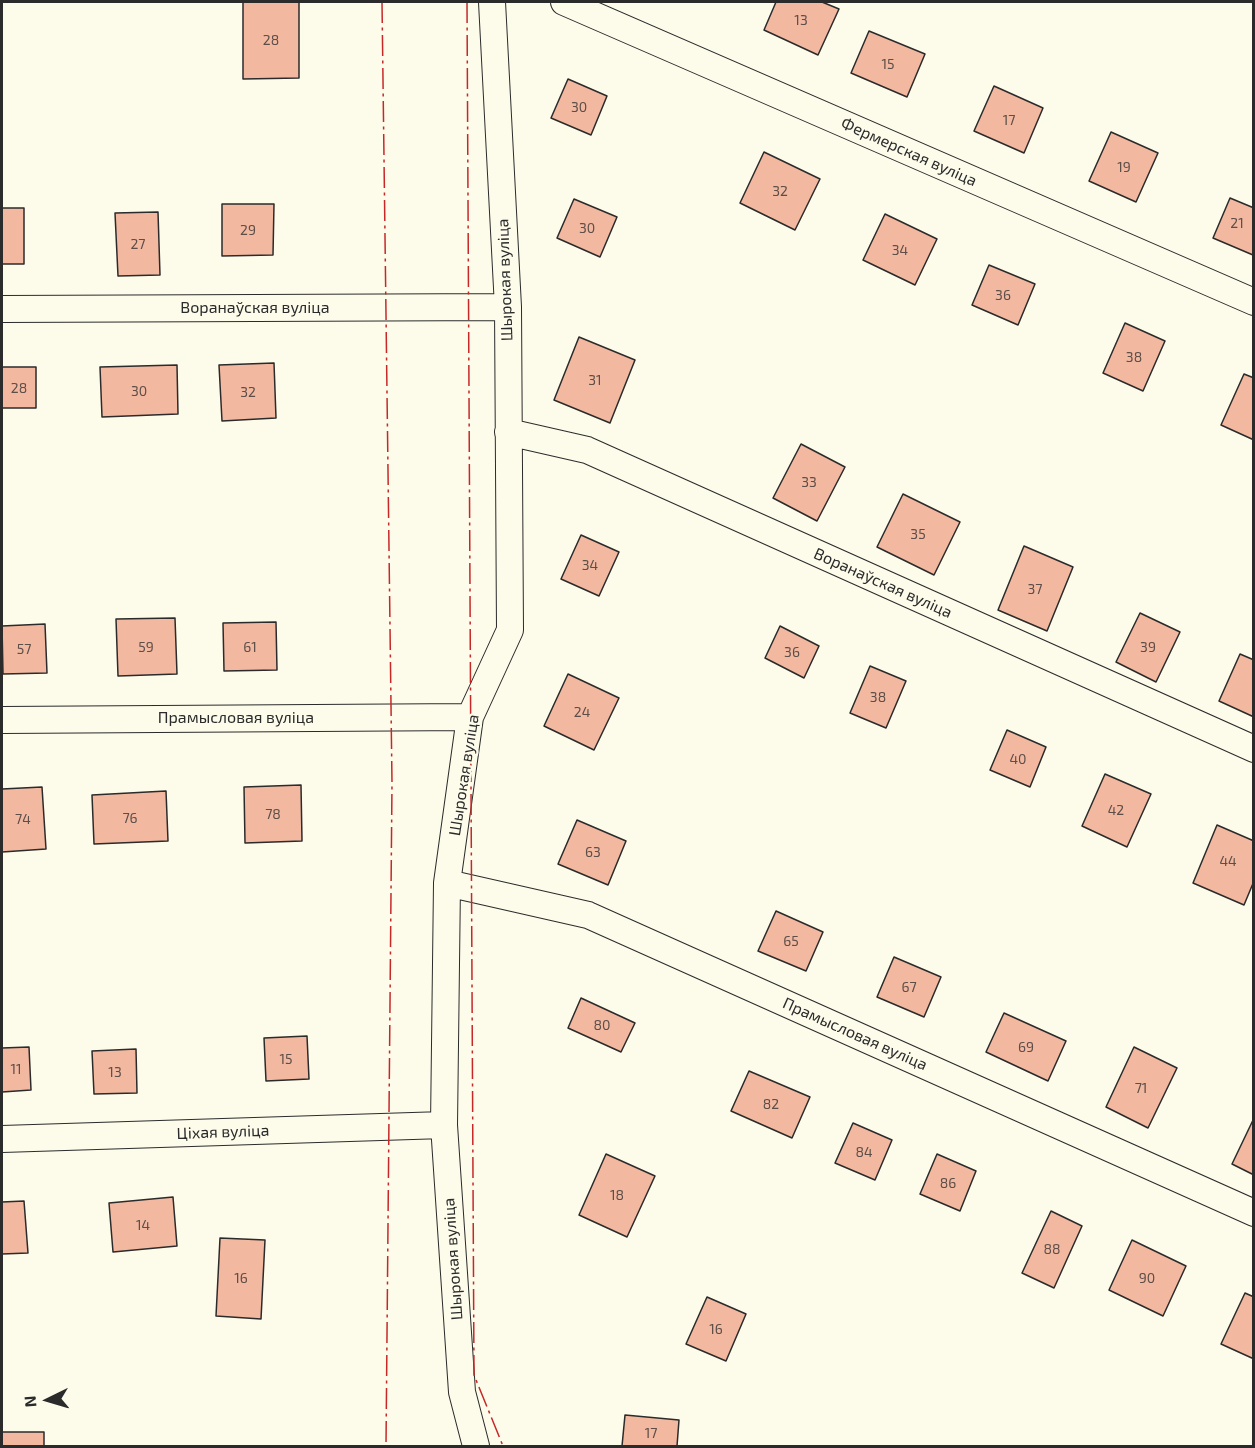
<!DOCTYPE html>
<html>
<head>
<meta charset="utf-8">
<style>
	body { margin:0 }
	#map { position:relative; width:1255px; height:1448px; overflow:hidden; background:#fdfbea; font-family:"Exo 2",sans-serif }
	canvas { display:block }
	.frame { position:absolute; inset:0; border:3px solid #2b2b2b; pointer-events:none }
	.north { position:absolute; left:18px; top:1370px; width:60px; height:60px; -webkit-text-stroke:4px #fdfbea; paint-order:stroke; rotate:265deg; font-size:16px; font-weight:700; line-height:24px; text-align:center; color:#2b2b2b }
	.north::after { content:''; display:block; margin:auto; width:21px; height:27px; background:#2b2b2b; clip-path:polygon(50% 0,100% 100%,50% 72%,0 100%) }
</style>
</head>
<body>
<div id="map">
<canvas width="1255" height="1448"></canvas>
<div class="frame"></div>
<div class="north">N</div>
</div>
<script>
const ctx = document.querySelector('canvas').getContext('2d');
ctx.lineJoin = 'round';
function fill(path, color) {
  ctx.fillStyle = color;
  ctx.fill(path, 'evenodd');
}
function stroke(path, color, width, dash) {
  ctx.strokeStyle = color;
  ctx.lineWidth = width;
  ctx.lineCap = dash ? 'butt' : 'round';
  ctx.setLineDash(dash || []);
  ctx.stroke(path);
}
function write(font, color, halo, rows, align = 'center') {
  ctx.font = font + ' "Exo 2",sans-serif';
  ctx.lineWidth = 4.5;
  ctx.setLineDash([]);
  ctx.textBaseline = 'middle';
  ctx.strokeStyle = halo;
  ctx.fillStyle = color;
  for (const [text, x, y, turn = 0] of rows) {
    ctx.save();
    ctx.translate(x, y);
    ctx.rotate((+turn || 0) * Math.PI / 180);
    ctx.textAlign = isNaN(turn) ? turn : align;
    if (halo) ctx.strokeText(text, 0, 0);
    ctx.fillText(text, 0, 0);
    ctx.restore();
  }
}
const building = new Path2D(`
	M243 2H299V78L243 79Z
	M776 2H822L839 9 818 55 764 30Z
	M869 31 925 54 907 97 851 73Z
	M568 79 607 96 591 135 551 118Z
	M994 86 1043 108 1024 153 974 131Z
	M1111 132 1158 153 1136 202 1089 181Z
	M764 152 820 179 795 230 740 203Z
	M1230 198 1254 208 1253 255 1213 238Z
	M574 199 617 217 600 257 557 238Z
	M222 204H274L273 255 222 256Z
	M2 208H24V264H2Z
	M158 212 160 275 118 276 115 213Z
	M885 214 937 239 915 285 863 260Z
	M989 265 1035 284 1018 325 972 305Z
	M1125 323 1165 341 1143 391 1103 373Z
	M579 337 635 360 610 423 554 400Z
	M274 363 276 418 222 421 219 365Z
	M177 365 178 414 102 417 100 367Z
	M2 367H36V408H2Z
	M1244 374 1254 378V440L1221 425Z
	M801 444 845 467 817 521 773 498Z
	M903 494 960 522 934 575 877 547Z
	M581 535 619 552 599 596 561 579Z
	M1024 546 1073 567 1047 631 998 610Z
	M1140 613 1180 632 1156 682 1116 662Z
	M175 618 177 674 118 676 116 619Z
	M276 622 277 670 224 671 223 623Z
	M45 624 47 673 3 674 2 626Z
	M780 626 819 646 804 678 765 658Z
	M1240 654 1254 660V717L1219 701Z
	M870 666 906 681 886 728 850 713Z
	M568 674 619 698 594 750 544 726Z
	M1007 730 1046 747 1030 787 990 770Z
	M1105 774 1151 794 1127 847 1082 826Z
	M301 785 302 841 245 843 244 787Z
	M42 787 46 849 2 852V789Z
	M166 791 168 841 94 844 92 795Z
	M577 820 626 841 608 885 558 864Z
	M1217 825 1254 841V881L1244 905 1193 883Z
	M776 911 823 932 806 971 758 951Z
	M894 957 941 977 924 1017 877 997Z
	M581 998 635 1023 621 1052 568 1028Z
	M1004 1013 1066 1041 1048 1081 986 1052Z
	M307 1036 309 1079 266 1081 264 1038Z
	M29 1047 31 1090 2 1092V1048Z
	M1134 1047 1177 1068 1148 1128 1106 1107Z
	M136 1049 137 1093 94 1094 92 1051Z
	M749 1071 810 1097 792 1138 731 1111Z
	M1254 1118V1175L1232 1164Z
	M853 1123 892 1140 875 1180 835 1163Z
	M606 1154 655 1176 627 1237 579 1215Z
	M937 1154 976 1171 960 1211 920 1194Z
	M173 1197 177 1246 113 1252 109 1203Z
	M24 1201 28 1253 2 1254V1202Z
	M1051 1211 1082 1226 1054 1288 1022 1273Z
	M220 1238 265 1240 261 1319 216 1316Z
	M1132 1240 1186 1266 1163 1316 1109 1290Z
	M1245 1293 1254 1297V1359L1221 1344Z
	M707 1297 746 1314 726 1361 686 1344Z
	M625 1415 679 1420 677 1446H622Z
	M2 1432H44V1446H2Z`);
fill(building, '#f2b8a0');
stroke(building, '#2b2b2b', 1.5);
const minor = new Path2D(`
	M564 2 1254 302
	M2 309 508 307
	M508 432 587 450 1254 749
	M2 720 470 717
	M447 883 588 915 1254 1213
	M2 1139 444 1125
	M476 1446 462 1392 444 1125 447 883 470 717 510 630 508 307 492 2`);
stroke(minor, '#2b2b2b', 28);
stroke(minor, '#fdfbea', 26);
stroke(new Path2D(`
	M382 2 392 783 386 1446
	M467 2 474 1375 503 1446`), '#c62828', 1.5, [21, 4.5, 3, 4.5]);
write('14px', '#5d4e48', null, [
	["13",801,20],
	["28",271,40],
	["15",888,64],
	["30",579,107],
	["17",1009,120],
	["19",1124,167],
	["32",780,191],
	["21",1237,223],
	["30",587,228],
	["29",248,230],
	["27",138,244],
	["34",900,250],
	["36",1003,295],
	["38",1134,357],
	["31",595,380],
	["28",19,388],
	["30",139,391],
	["32",248,392],
	["33",809,482],
	["35",918,534],
	["34",590,565],
	["37",1035,589],
	["59",146,647],
	["61",250,647],
	["39",1148,647],
	["57",24,649],
	["36",792,652],
	["38",878,697],
	["24",582,712],
	["40",1018,759],
	["42",1116,810],
	["78",273,814],
	["76",130,818],
	["74",23,819],
	["63",593,852],
	["44",1228,861],
	["65",791,941],
	["67",909,987],
	["80",602,1025],
	["69",1026,1047],
	["15",286,1059],
	["11",16,1069],
	["13",115,1072],
	["71",1141,1088],
	["82",771,1104],
	["84",864,1152],
	["86",948,1183],
	["18",617,1195],
	["14",143,1225],
	["88",1052,1249],
	["16",241,1278],
	["90",1147,1278],
	["16",716,1329],
	["17",651,1433]
]);
write('16px', '#2b2b2b', '#fdfbea', [
	["Фермерская вуліца",909,152,24],
	["Шырокая вуліца",505,280,-92],
	["Воранаўская вуліца",255,308],
	["Воранаўская вуліца",883,583,24],
	["Прамысловая вуліца",236,718],
	["Шырокая вуліца",464,775,-81],
	["Прамысловая вуліца",855,1034,24],
	["Ціхая вуліца",223,1132,-2],
	["Шырокая вуліца",453,1259,-94]
]);
</script>
</body>
</html>
